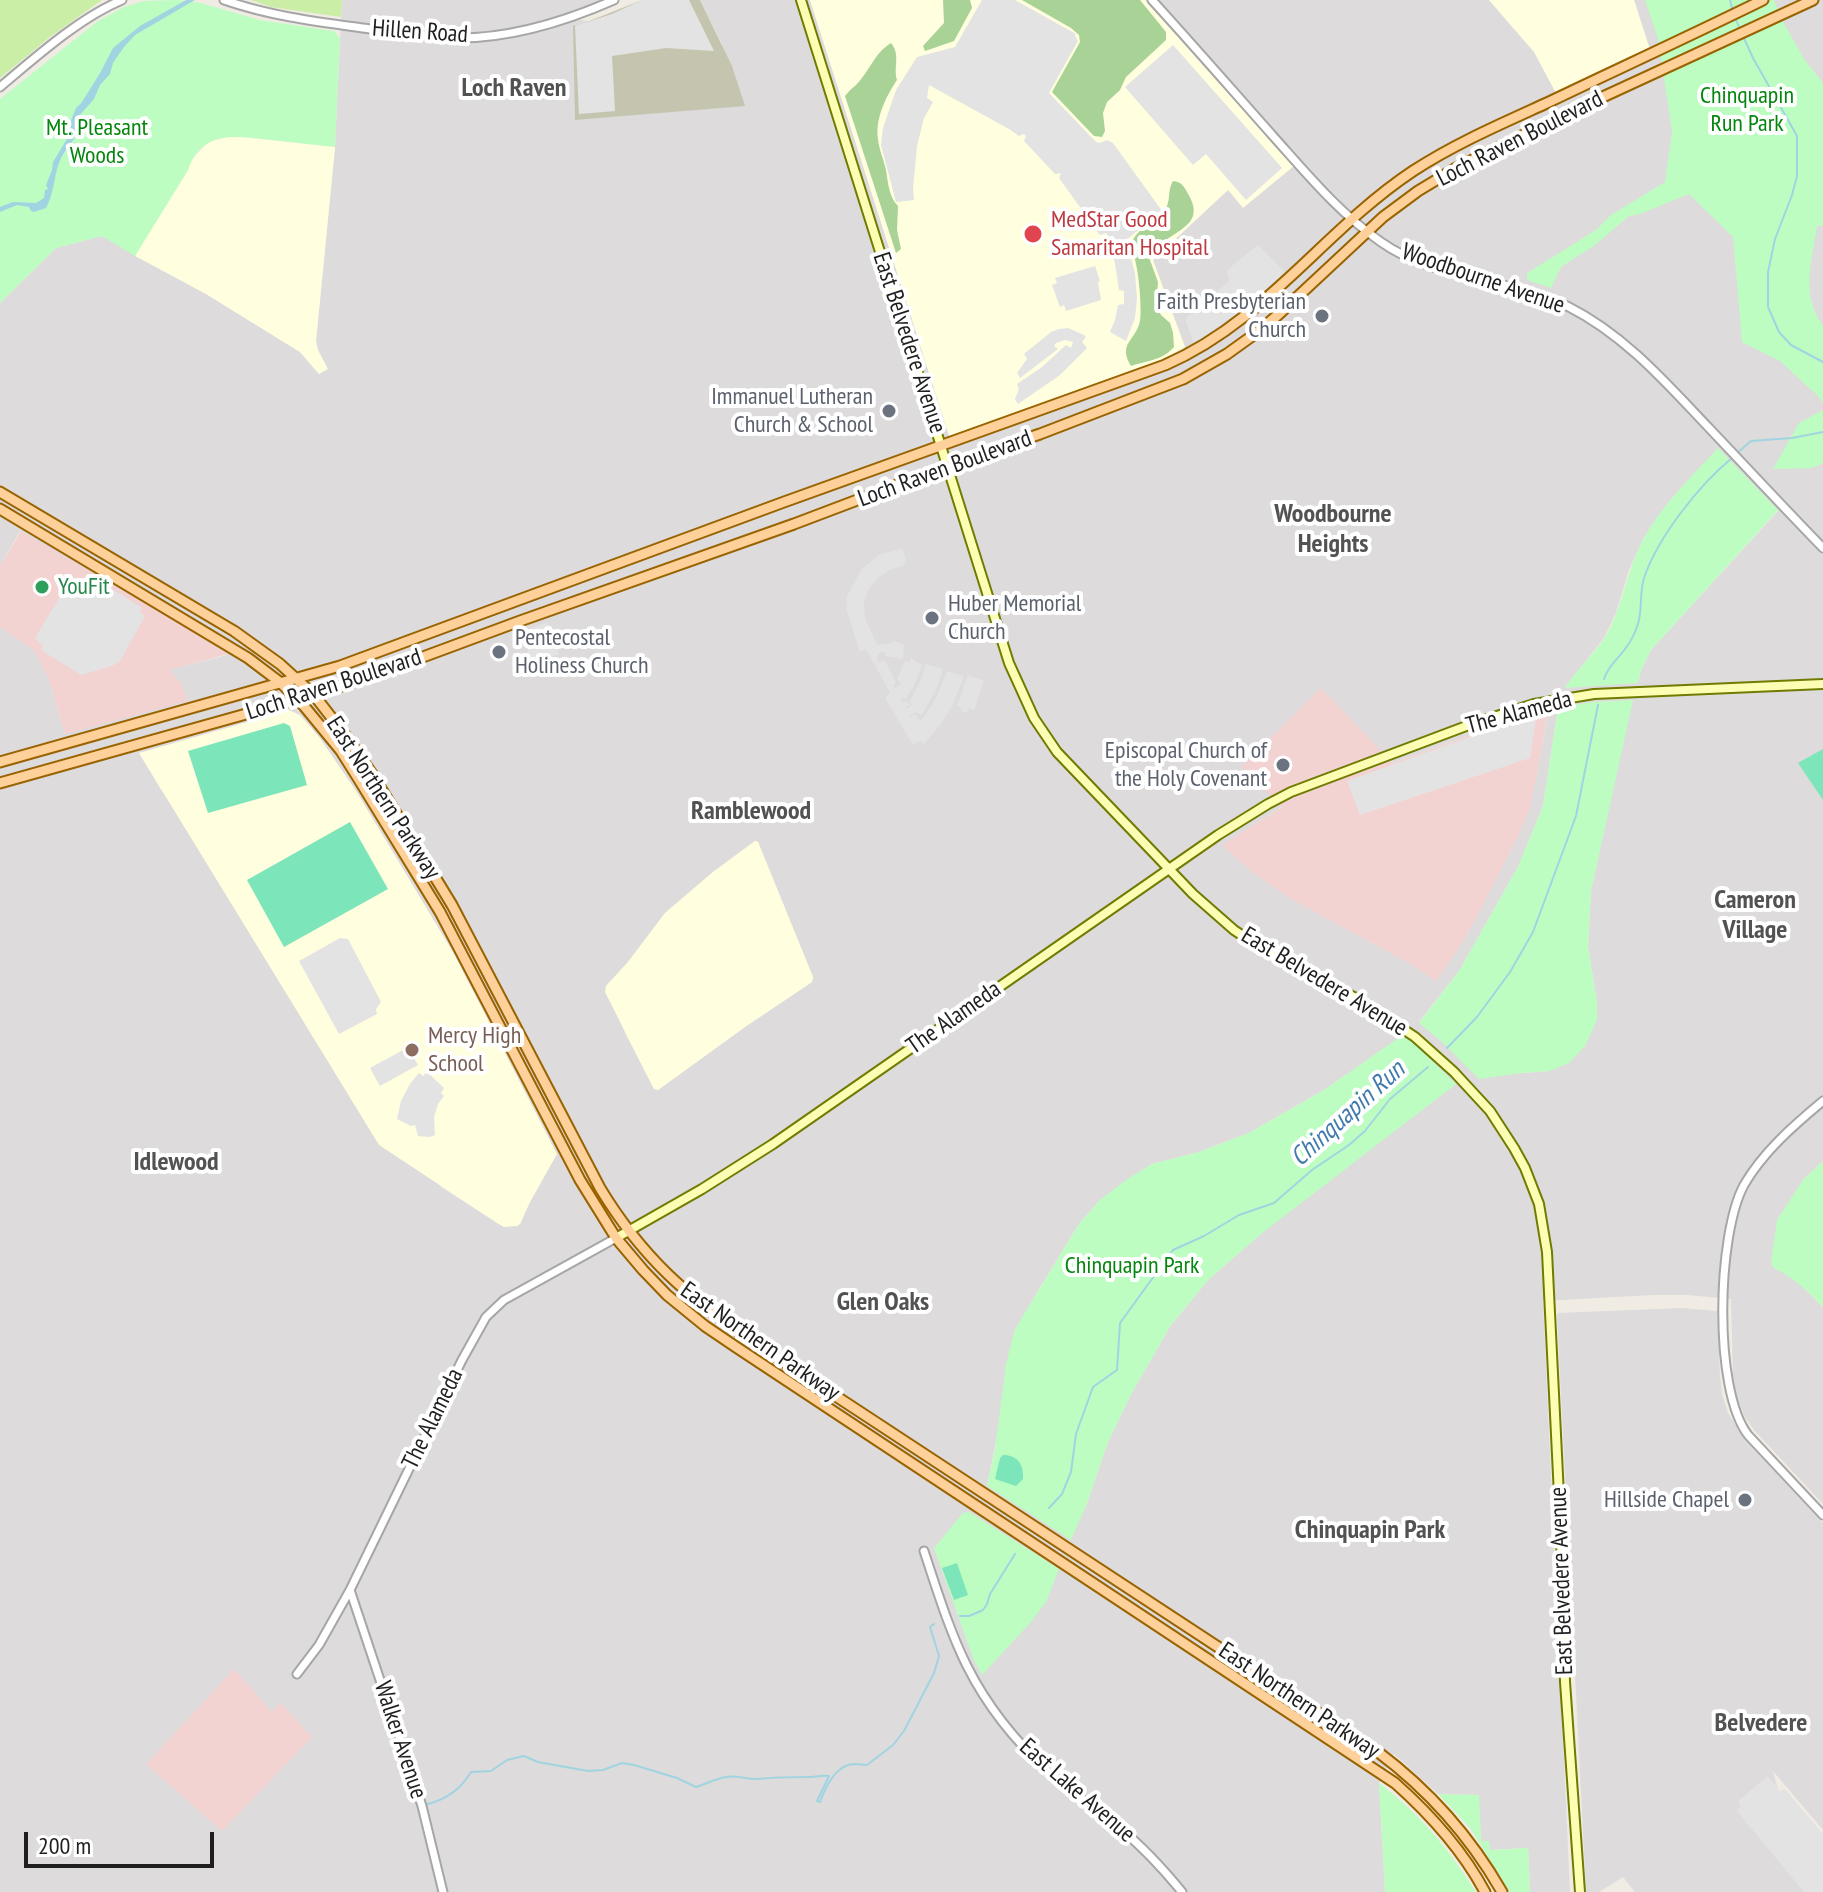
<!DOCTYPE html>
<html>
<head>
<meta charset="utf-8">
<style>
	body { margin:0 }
	#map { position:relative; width:1823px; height:1892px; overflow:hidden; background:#f0ece4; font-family:"PT Sans Narrow",sans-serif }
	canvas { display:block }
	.scale { position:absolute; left:24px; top:1832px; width:190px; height:36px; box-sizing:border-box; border:4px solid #1f1f1f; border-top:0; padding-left:10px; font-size:24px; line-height:28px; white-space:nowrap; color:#1f1f1f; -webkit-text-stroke:6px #fff; paint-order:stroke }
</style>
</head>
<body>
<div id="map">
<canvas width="1823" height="1892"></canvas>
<div class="scale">200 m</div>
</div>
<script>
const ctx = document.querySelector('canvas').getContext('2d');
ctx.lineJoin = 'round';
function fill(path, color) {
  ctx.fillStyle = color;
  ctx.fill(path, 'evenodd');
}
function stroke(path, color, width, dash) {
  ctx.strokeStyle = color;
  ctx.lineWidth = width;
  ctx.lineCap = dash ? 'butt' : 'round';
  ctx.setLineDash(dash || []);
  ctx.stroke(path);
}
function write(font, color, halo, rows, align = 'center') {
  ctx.font = font + ' "PT Sans Narrow",sans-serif';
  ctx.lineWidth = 8;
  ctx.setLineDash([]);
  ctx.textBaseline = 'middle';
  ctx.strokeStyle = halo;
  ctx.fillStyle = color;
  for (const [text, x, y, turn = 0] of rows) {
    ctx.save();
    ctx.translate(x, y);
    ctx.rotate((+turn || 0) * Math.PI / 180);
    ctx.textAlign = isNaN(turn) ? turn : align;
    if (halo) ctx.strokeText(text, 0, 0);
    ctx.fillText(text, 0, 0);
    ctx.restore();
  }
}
fill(new Path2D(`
	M342 0H604L565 17 723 46 700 0H810L951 438 1156 363 1185 347 1152 260 1228 190 1293 166 1145 0H1489L1534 52 1559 97 1651 53 1634 0H1823V1161L1803 1180 1774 1268 1787 1274 1799 1283 1823 1307V1504L1754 1430 1744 1415 1736 1394 1733 1376 1731 1299 1687 1295H1653L1543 1301 1570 1892H1530L1528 1848 1490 1850 1481 1841 1478 1795 1438 1794 1394 1754 1379 1783 1385 1892H0V627L34 650 48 677 65 734 168 670 227 655 20 531 0 566V303L56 248 102 236 206 294 300 352 319 374 316 341 335 147ZM1718 449 1778 511 1651 650 1641 670 1638 683 1566 686 1604 638 1616 613 1629 570 1643 539 1663 510ZM1632 700 1591 891 1588 947 1597 1003 1550 1071 1521 1073 1440 1040 1419 1022 1459 971 1518 867 1543 806 1558 708ZM1548 712 1537 774 1529 809 1519 834 1484 903 1459 948 1436 980 1409 963 1291 899 1251 871 1223 845 1283 806 1392 763 1518 718ZM300 715 319 737 356 791 454 954 529 1204 520 1224 504 1227 441 1187 160 788 139 753ZM755 841 758 842 813 977 812 982 745 1027 658 1090 654 1089 626 1035 606 986 628 962 665 913 713 872ZM1404 1035 1261 1234 1209 1279 1171 1325 1130 1396 1108 1442 1086 1506 987 1486 1019 1326 1036 1294 1079 1224 1100 1200 1152 1164 1199 1152 1249 1133 1324 1090Z
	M1682 1308 1717 1311 1720 1376 1722 1395 1728 1413 1745 1440 1823 1523V1830L1773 1771 1804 1892H1635L1623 1877 1599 1892H1586L1557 1316 1558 1313Z`), '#dddbdb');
fill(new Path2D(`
	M21 531 164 614 228 654 169 670 180 682 188 701 65 734 48 677 34 650 0 627V566Z
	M1321 688 1393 763 1518 718 1548 711 1537 774 1529 810 1519 834 1484 903 1459 948 1436 981 1409 963 1291 899 1251 871 1222 845 1282 807 1241 767Z
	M234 1669 272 1712 281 1703 312 1737 222 1831 146 1764Z`), '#f2d3d2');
fill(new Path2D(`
	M810 0H1145L1294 166 1243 208 1228 190 1153 260 1185 347 1156 363 950 439Z
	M1489 0H1634L1651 53 1558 97 1534 52Z
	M231 136 335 147 316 341 318 350 328 369 319 374 300 352 206 294 135 256 188 170 192 159 209 142Z
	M289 710 300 715 319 737 356 791 454 954 557 1154 529 1204 520 1224 517 1226 504 1227 497 1223 379 1145 139 753Z
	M755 841 758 842 813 977 812 982 745 1027 658 1090 654 1089 605 992 606 986 628 962 665 913 713 872Z`), '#fffede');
fill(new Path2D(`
	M642 0H700L732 66 745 106 575 120 573 25 577 26Z`), '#c5c5af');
fill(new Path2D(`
	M0 0H102L50 37 0 78Z
	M251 0H342L341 17 271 7Z`), '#cbeea6');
fill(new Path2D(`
	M943 0H970L972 8 954 41 925 51 923 46 944 23Z
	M1022 0H1140L1166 32V40L1126 77 1120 90 1107 102 1103 113 1105 131 1102 137 1094 136 1052 92 1080 42 1079 35 1071 28Z
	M891 43C901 55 893 67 897 80 886 96 875 119 878 139 879 150 884 160 886 170 888 183 889 197 898 206L897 230 901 249 896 253 845 96C848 92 851 89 855 86 869 73 874 53 891 43Z
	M1173 181C1181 182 1183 185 1187 192 1212 232 1160 229 1150 260L1158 282 1156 305 1161 315 1170 323 1173 333 1174 347C1163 360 1146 361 1131 366 1117 343 1136 341 1140 321 1142 309 1139 277 1136 264 1135 257 1130 248 1133 240 1138 229 1153 223 1161 215 1173 203 1166 193 1173 181Z`), '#a9d296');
fill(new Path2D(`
	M177 0 201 3 260 20 334 31 340 38 335 147C314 145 293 142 272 140 237 137 203 128 188 170L135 256 102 236 56 248 0 303V99L98 21 124 7 144 1Z
	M1645 0H1774L1782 20 1804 59 1823 83V226H1817C1812 259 1800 297 1823 325V404L1819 397 1780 361 1742 342 1733 237 1689 194 1640 214 1629 216 1595 245 1561 267 1551 288 1527 280V273L1596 230 1611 215 1665 182 1672 131 1658 39Z
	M1823 410V463L1812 468 1773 469 1799 423Z
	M1718 448 1778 510 1651 650 1641 670 1638 683 1565 688C1576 670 1592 656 1604 639 1623 609 1626 571 1643 540 1661 506 1691 477 1718 448Z
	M1633 700 1591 891 1588 947 1597 1003V1020L1585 1046 1569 1063 1550 1071 1521 1073 1479 1079 1440 1040 1419 1023 1459 971 1518 867 1543 806 1558 708 1592 702Z
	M1404 1034 1456 1084 1261 1234 1209 1279 1171 1325 1130 1396 1108 1442 1086 1506 1071 1540 987 1486 995 1449 1006 1364 1015 1329 1079 1224 1100 1200 1126 1180 1152 1164 1199 1152 1249 1133 1324 1090Z
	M1823 1161V1307C1808 1291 1793 1277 1774 1268L1771 1263 1777 1220 1803 1180Z
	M969 1512 1059 1569 1046 1602 1031 1622 982 1675 973 1658 934 1548 963 1513Z
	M1379 1783C1422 1816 1447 1847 1476 1892H1385Z
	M1438 1794 1479 1795 1481 1841H1489L1490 1850 1528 1848 1530 1892H1510L1470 1828Z`), '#befdc2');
fill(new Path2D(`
	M284 723 290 726 307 785 208 813 188 751Z
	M1823 749V800L1798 763Z
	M350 822 388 889 284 947 247 880Z
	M1003 1455C1018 1455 1024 1465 1023 1479L1016 1486 995 1479 1000 1458Z
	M957 1563 968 1595 954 1600 942 1568Z`), '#7ce5ba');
fill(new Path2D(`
	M642 0H689L714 51 666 48 612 56 615 111 579 114 575 26 612 14Z
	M982 0H1015L1076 34 1075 36 1078 41 1049 93 1095 141 1099 143 1107 140 1113 143 1162 211 1126 240 1135 273 1137 299 1135 318 1126 341 1110 332 1115 320 1118 305 1124 304V291L1119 290 1115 263 1109 247 1114 245 1106 233 1100 235 1064 185 1059 178 1061 173 1055 174 1024 141 1026 136 1024 134 1019 136 1009 129 929 85 927 98 933 102 924 118 917 146 913 189 914 200 896 202 881 145 883 128 896 90 917 57 955 47Z
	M1173 45 1282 168 1246 200 1206 154 1193 165 1125 87Z
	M1258 245 1285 272 1247 306 1194 344 1185 319 1229 281 1227 270Z
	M1095 266 1100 281 1098 282 1101 300 1066 311 1064 305 1060 307 1052 285 1057 283 1055 278Z
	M1068 328 1084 335 1086 337 1082 342 1087 348 1060 375 1018 404 1015 399 1019 389 1017 384 1042 367 1066 345 1071 348 1073 342 1065 340 1056 343 1054 346 1058 349 1020 378 1017 373 1027 359 1024 354 1051 332 1059 329Z
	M902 548 906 559 904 565 890 570 878 578 868 590 864 604 865 618 877 645 892 643 895 641 904 645 903 659 885 656V652H883L878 655 877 660 879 662 884 659 896 682 893 686 896 688 901 683 897 679 905 661 910 662 911 658 922 665 916 682 906 699 900 698 902 702 906 701 910 705 905 707 906 709 912 705 909 702 919 684 926 664 943 669 937 688 923 713 921 715 916 712 910 715 911 717 915 714 920 722 935 700 947 671 964 676 953 704 941 724 924 744 920 741 913 745 885 698 890 693 866 649 860 652 846 608 847 596 862 569 879 555Z
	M93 577 142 608 140 612 145 616 120 661 112 666 81 675 41 650 43 646 35 638 65 588 74 592 81 580 88 584Z
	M548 622 559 654 528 665V629Z
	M968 675 984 681 974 710 969 708 966 713 961 711V708L957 705Z
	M1520 719 1522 723 1536 719 1530 758 1360 815 1347 781Z
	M340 938 348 939 381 1002 376 1009 377 1014 339 1034 299 961Z
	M416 1043 419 1048 411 1053 418 1065 380 1086 370 1068Z
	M427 1072 444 1088 441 1093 444 1096 438 1104 434 1117 435 1135 430 1137 418 1136 415 1125 411 1126 397 1119 401 1101 410 1084 419 1073 423 1076Z
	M1768 1776 1780 1791 1785 1789 1823 1834V1892H1804L1736 1810 1741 1806 1738 1801Z`), '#e3e3e3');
fill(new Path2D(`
	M186 0H195L135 35 124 47 113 63 110 74 100 85 94 99 79 116 82 118C78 139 70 142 61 158 54 172 55 192 46 208L34 212 31 211 29 207 17 205 0 212V207L13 202 36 203 44 198 45 190 48 189 46 185 52 170 53 162 70 134 71 120 76 108 82 102 100 73 113 48 140 26Z`), '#a1d4e1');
stroke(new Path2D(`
	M1730 0 1733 11
	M1735 17 1740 30
	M1743 36 1753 58 1797 136V176L1792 195 1775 239 1768 272V307L1779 332 1791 345 1823 362
	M1736 454 1751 441 1792 438 1823 432
	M1604 679C1608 666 1617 660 1625 649 1630 643 1634 635 1637 627 1643 612 1639 594 1644 578 1658 537 1699 485 1732 458
	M1447 1048 1477 1017 1510 972 1533 932 1576 816 1598 705
	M1049 1508 1062 1494 1071 1472 1076 1434 1093 1387 1117 1370 1120 1323 1173 1250 1204 1236 1239 1215 1274 1203 1312 1170 1349 1145 1365 1131 1390 1099 1428 1067
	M960 1616H969L983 1610 987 1604 990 1594 1015 1554
	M428 1804C447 1799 461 1789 471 1772L491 1771 507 1760 524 1756 538 1762 588 1771 603 1770 622 1763 634 1765 677 1778 696 1787C707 1784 716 1778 727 1777 737 1775 748 1780 759 1779 776 1777 793 1777 810 1777 817 1777 822 1775 829 1776L817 1801 820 1802C825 1788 835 1765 854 1764 859 1764 863 1765 867 1765L893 1745 904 1731 934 1673 939 1656 930 1627 934 1624`), '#a1d4e1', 2);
const tertiary = new Path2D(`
	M224 0C267 15 311 21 356 27 388 31 421 37 454 38 509 39 564 22 614 0
	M1152 0C1193 45 1233 91 1273 136 1307 174 1339 213 1381 242 1436 281 1509 277 1569 307 1626 336 1667 384 1710 429 1748 469 1785 509 1823 548
	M0 87C36 57 79 18 122 0
	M1823 1101C1794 1125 1763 1152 1744 1185 1717 1235 1713 1389 1748 1435L1823 1515
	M924 1551C937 1590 949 1630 967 1666 987 1706 1017 1743 1050 1773 1073 1794 1099 1810 1122 1830 1145 1849 1164 1870 1182 1892
	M350 1590 422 1806 443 1892
	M297 1674 319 1645 350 1590 462 1360 486 1317 504 1300 616 1238`);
const secondary = new Path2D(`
	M801 0 1009 663 1034 718 1057 752 1193 894 1234 930 1255 944 1293 966 1358 999 1415 1037 1454 1072 1490 1111 1514 1148 1525 1168 1539 1204 1547 1252 1561 1536 1565 1682 1580 1892
	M616 1238 702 1189 773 1144 1218 835 1268 804 1291 792 1469 725 1534 704 1594 694 1823 684`);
const primary = new Path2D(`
	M0 492 234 631 280 664 314 695 345 735 372 774 452 905 600 1188C643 1259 688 1297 755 1343L1378 1752C1430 1791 1470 1836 1502 1892
	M0 509 248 658 281 683 304 706 341 751 358 778 440 912 580 1180 616 1238 643 1270 667 1295 705 1326 736 1347 1395 1783C1431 1815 1462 1849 1485 1892
	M0 762 340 666 784 502 1165 365C1266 321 1323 231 1413 171 1456 143 1503 123 1549 102 1620 68 1692 35 1763 0
	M0 783 314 695 377 674 520 621 794 524 947 466 1040 434 1183 379 1227 354 1259 331 1279 314 1383 217 1418 191 1456 168 1568 113 1813 0`);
stroke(tertiary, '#a6a6a6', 11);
stroke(secondary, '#707b00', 12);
stroke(primary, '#996300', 13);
stroke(tertiary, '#fff', 7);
stroke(secondary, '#fcfeb4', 8);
stroke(primary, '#ffd19a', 9);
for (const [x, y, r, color] of [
	[1033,234,10,"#e0444e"],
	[1322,316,8,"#6b7280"],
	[889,411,8,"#6b7280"],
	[42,587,8,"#2e9e5b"],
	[932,618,8,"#6b7280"],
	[499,652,8,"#6b7280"],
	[1283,765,8,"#6b7280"],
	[412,1050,8,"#8d6e63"],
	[1745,1500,8,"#6b7280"]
]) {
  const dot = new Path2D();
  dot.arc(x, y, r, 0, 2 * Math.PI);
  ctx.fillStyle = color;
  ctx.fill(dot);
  stroke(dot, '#fff', 3);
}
write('24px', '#1f1f1f', '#fff', [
	["Hillen Road",420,32,4],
	["Loch Raven Boulevard",1520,139,-27],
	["Woodbourne Avenue",1483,279,19],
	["East Belvedere Avenue",909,343,72],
	["Loch Raven Boulevard",945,469,-20],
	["Loch Raven Boulevard",334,685,-18],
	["The Alameda",1519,713,-15],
	["East Northern Parkway",383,798,57],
	["East Belvedere Avenue",1324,982,31],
	["The Alameda",954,1018,-35],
	["East Northern Parkway",760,1342,35],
	["The Alameda",433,1419,-64],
	["East Belvedere Avenue",1562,1581,-92],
	["East Northern Parkway",1299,1701,34],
	["Walker Avenue",400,1740,72],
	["East Lake Avenue",1077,1791,41]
]);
write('24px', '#04860c', '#fff', [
	["Chinquapin",1747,96],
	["Run Park",1747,124],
	["Mt. Pleasant",97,128],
	["Woods",97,156],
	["Chinquapin Park",1132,1266]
]);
write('24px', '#be3a42', '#fff', [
	["MedStar Good",1051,220],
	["Samaritan Hospital",1051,248]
], 'left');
write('24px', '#5b616d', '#fff', [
	["Faith Presbyterian",1306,302],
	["Church",1306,330],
	["Immanuel Lutheran",873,397],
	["Church & School",873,425],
	["Huber Memorial",948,604,"left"],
	["Church",948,632,"left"],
	["Pentecostal",515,638,"left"],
	["Holiness Church",515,666,"left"],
	["Episcopal Church of",1267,751],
	["the Holy Covenant",1267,779],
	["Hillside Chapel",1729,1500]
], 'right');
write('24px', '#27864d', '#fff', [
	["YouFit",58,587]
], 'left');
write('24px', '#785e54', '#fff', [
	["Mercy High",428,1036],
	["School",428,1064]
], 'left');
write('bold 26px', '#525252', '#fff', [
	["Loch Raven",514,89],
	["Woodbourne",1333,515],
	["Heights",1333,545],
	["Ramblewood",751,812],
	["Cameron",1755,901],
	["Village",1755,931],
	["Idlewood",176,1163],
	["Glen Oaks",883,1303],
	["Chinquapin Park",1370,1531],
	["Belvedere",1761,1724]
]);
write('italic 26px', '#417aad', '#fff', [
	["Chinquapin Run",1348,1114,-42]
]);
</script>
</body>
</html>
